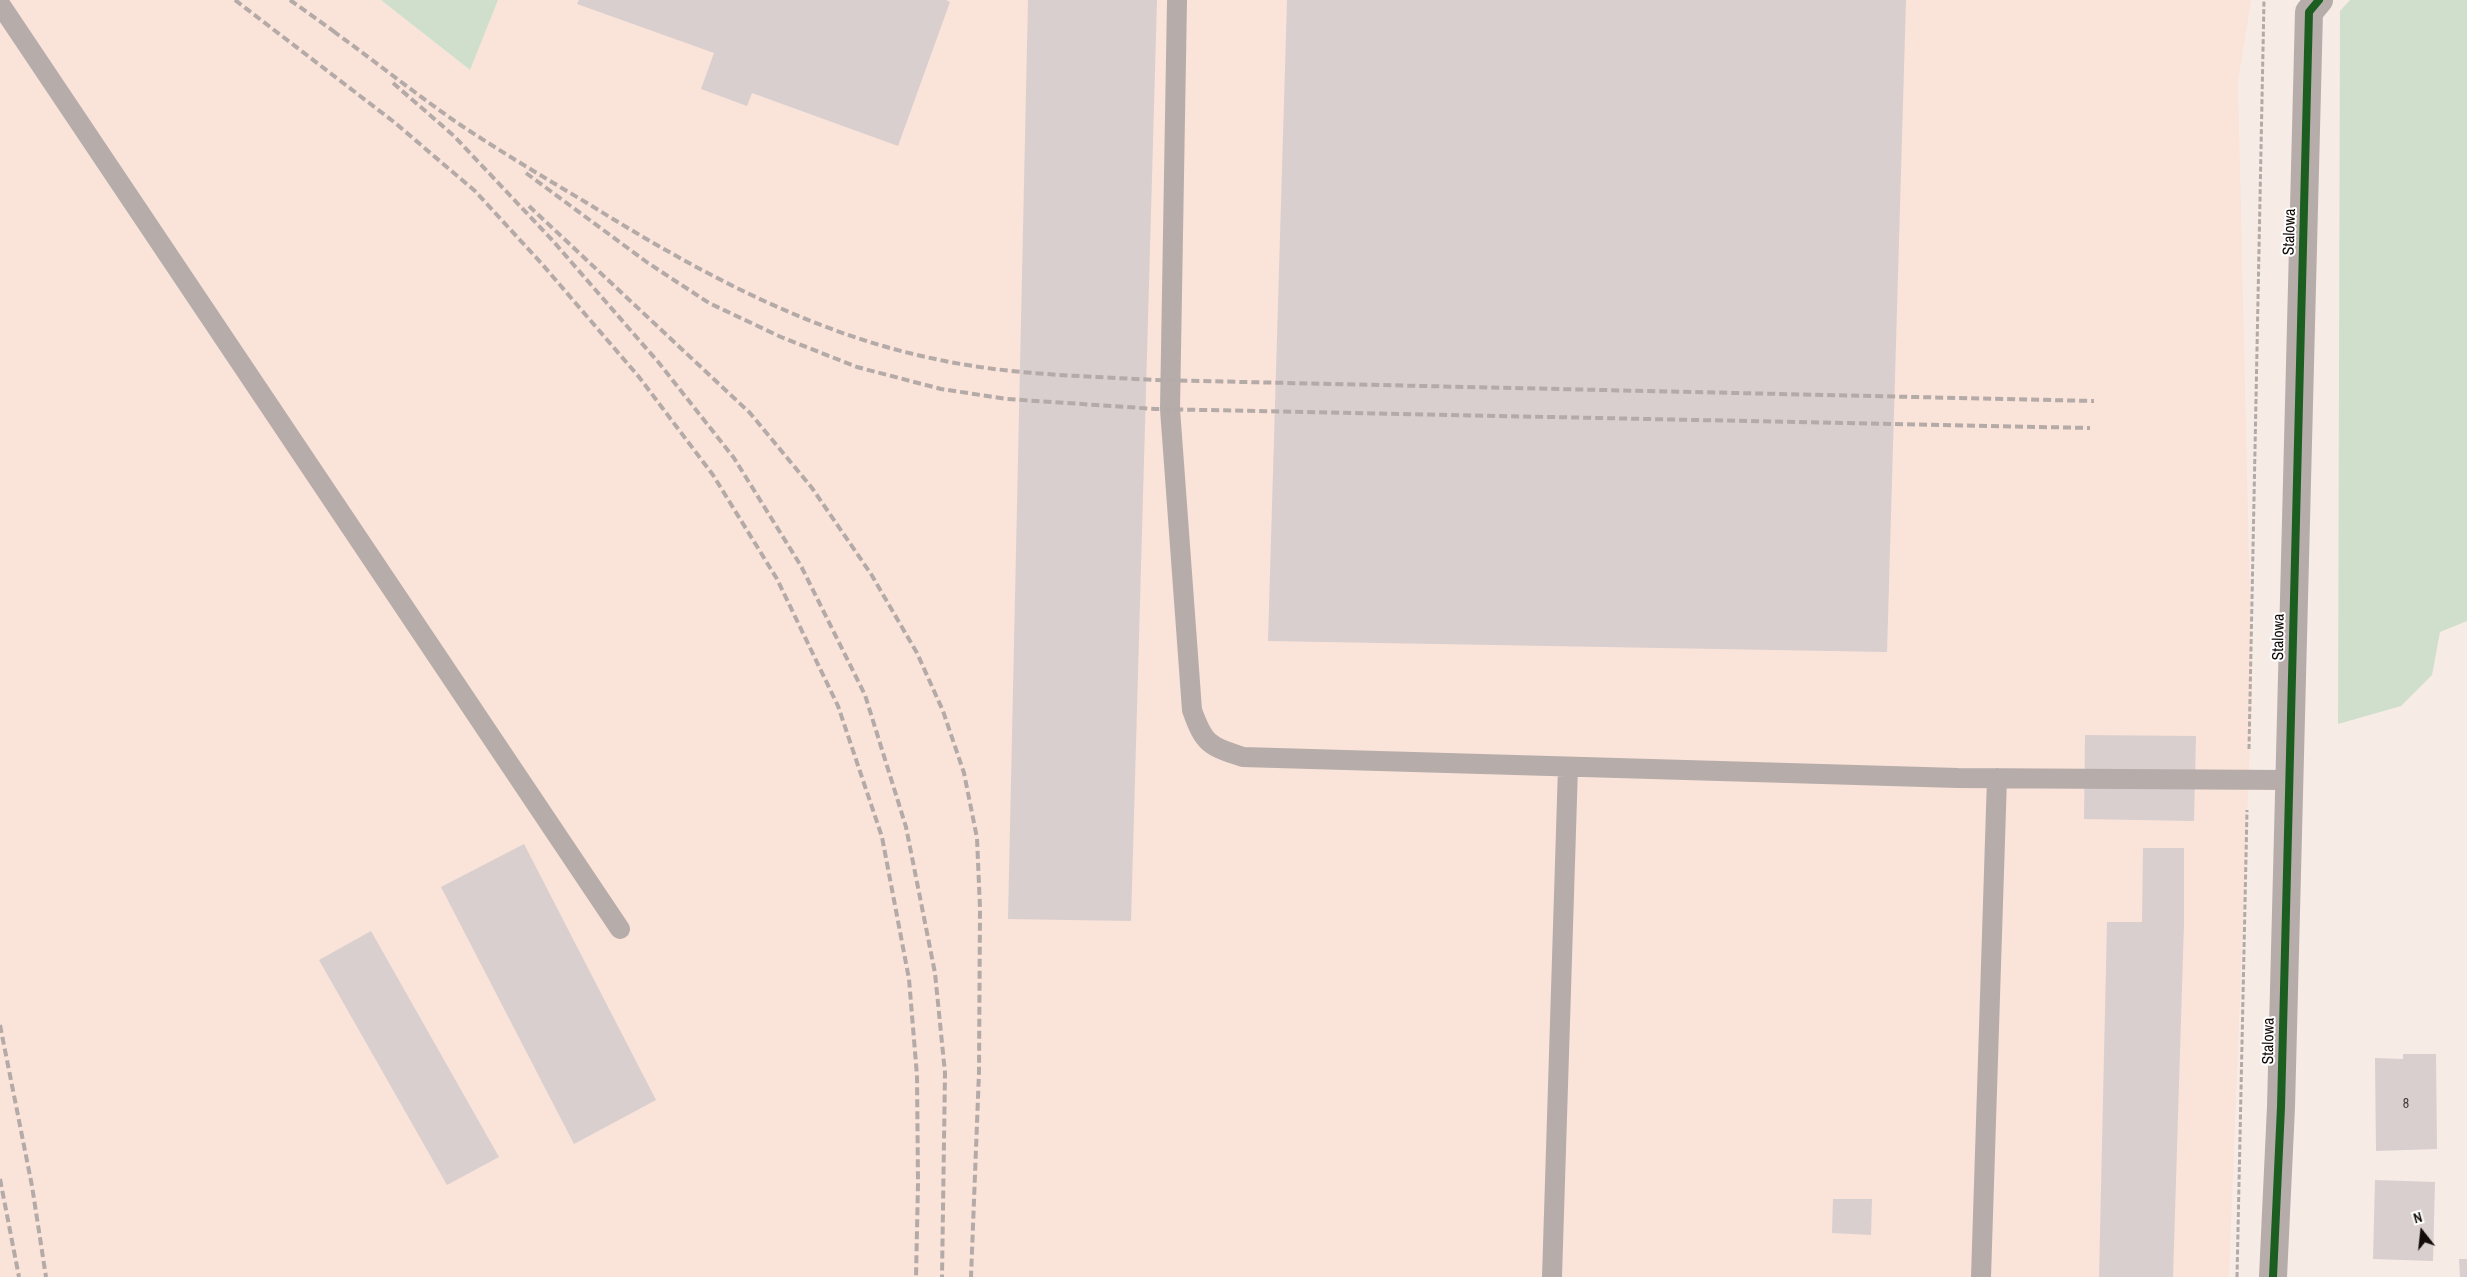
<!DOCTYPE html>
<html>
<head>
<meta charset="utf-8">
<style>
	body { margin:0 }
	#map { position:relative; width:2467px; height:1277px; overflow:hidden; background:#f7ebe6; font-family:"Archivo Narrow",sans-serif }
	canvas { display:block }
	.north { position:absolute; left:2397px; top:1207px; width:50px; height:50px; -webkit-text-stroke:4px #fff; paint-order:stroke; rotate:344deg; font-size:14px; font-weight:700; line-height:20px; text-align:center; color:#140c09 }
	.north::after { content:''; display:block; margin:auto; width:18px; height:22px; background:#140c09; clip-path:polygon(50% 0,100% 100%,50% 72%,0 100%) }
</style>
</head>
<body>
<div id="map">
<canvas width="2467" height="1277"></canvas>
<div class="north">N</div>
</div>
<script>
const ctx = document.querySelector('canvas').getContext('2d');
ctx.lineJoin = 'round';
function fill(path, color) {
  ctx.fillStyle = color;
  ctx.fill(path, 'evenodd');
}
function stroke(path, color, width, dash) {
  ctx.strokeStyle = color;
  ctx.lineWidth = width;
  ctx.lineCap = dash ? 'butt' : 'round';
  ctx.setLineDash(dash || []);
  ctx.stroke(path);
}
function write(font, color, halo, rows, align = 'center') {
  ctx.font = font + ' "Archivo Narrow",sans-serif';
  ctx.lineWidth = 4;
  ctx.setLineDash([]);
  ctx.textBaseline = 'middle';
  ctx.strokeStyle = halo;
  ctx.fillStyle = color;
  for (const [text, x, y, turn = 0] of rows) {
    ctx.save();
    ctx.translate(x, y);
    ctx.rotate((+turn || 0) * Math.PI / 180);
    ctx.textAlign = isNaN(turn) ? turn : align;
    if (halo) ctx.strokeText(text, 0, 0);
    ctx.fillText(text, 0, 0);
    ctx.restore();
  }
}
fill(new Path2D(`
	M0 0H381L469 70 498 0H2251L2238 82 2252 693 2229 1277H0Z`), '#fae3d9');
fill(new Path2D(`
	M381 0H498L470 70Z
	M2350 0H2467V621L2440 632 2432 675 2401 706 2338 724 2340 11Z`), '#cfdfcb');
fill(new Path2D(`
	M579 0H946L950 2 898 146 752 93 747 106 701 89 714 53 577 4Z
	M1028 0H1157L1131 921 1008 919Z
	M1287 0H1906L1887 652 1268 641Z
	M2085 735 2196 736 2194 821 2084 819Z
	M524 844 656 1100 574 1144 441 887Z
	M2143 848H2184V923L2173 1277H2099L2107 922H2142Z
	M371 931 499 1157 447 1185 319 960Z
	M2403 1054H2436L2437 1149 2376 1151 2375 1058 2403 1059Z
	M2375 1180 2435 1182 2433 1261 2373 1259Z
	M1833 1199H1872L1871 1235 1832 1233Z
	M2459 1259H2467V1277H2460Z`), '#d9cfcf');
stroke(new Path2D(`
	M2249 749 2264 0
	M2237 1277 2247 810`), '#b1aaa6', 3, [5, 2.5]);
stroke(new Path2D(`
	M1177 0 1170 409 1192 710C1204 744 1209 746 1243 757L1958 778 2289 780
	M0 4 620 929
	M1552 1277 1568 767
	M1981 1277 1997 778`), '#b6acaa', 20);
stroke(new Path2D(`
	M2273 1277 2281 1107 2309 12 2319 0`), '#b6acaa', 28);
stroke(new Path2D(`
	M235 0 394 122 475 191 542 264 639 377 713 475 777 579 838 706 882 837 909 979 917 1076 918 1183 916 1277
	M290 0 339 35
	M333 31C376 62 418 96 462 126 503 153 545 178 587 203 698 272 815 336 945 361 1014 375 1085 376 1155 380L2094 401
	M393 83 454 136 553 241 659 363 734 458 801 566 865 695 906 827 935 973 945 1073 942 1277
	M526 173 648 263 709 303 781 337 857 367 941 389 1007 399 1156 409 2090 428
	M529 206 750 413 812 488 871 574 917 653 943 711 964 773 977 838 980 908 979 1072 971 1277
	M0 1025 32 1186 46 1277
	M0 1179 19 1277`), '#b4aaa7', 4, [8, 4]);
stroke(new Path2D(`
	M2273 1277 2281 1107 2309 12 2319 0`), '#1b5e20', 8);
write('14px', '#453d3a', null, [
	["8",2406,1104]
]);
write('16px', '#140c09', '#fff', [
	["Stalowa",2290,232,-88],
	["Stalowa",2279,637,-89],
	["Stalowa",2269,1041,-89]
]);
</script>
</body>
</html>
